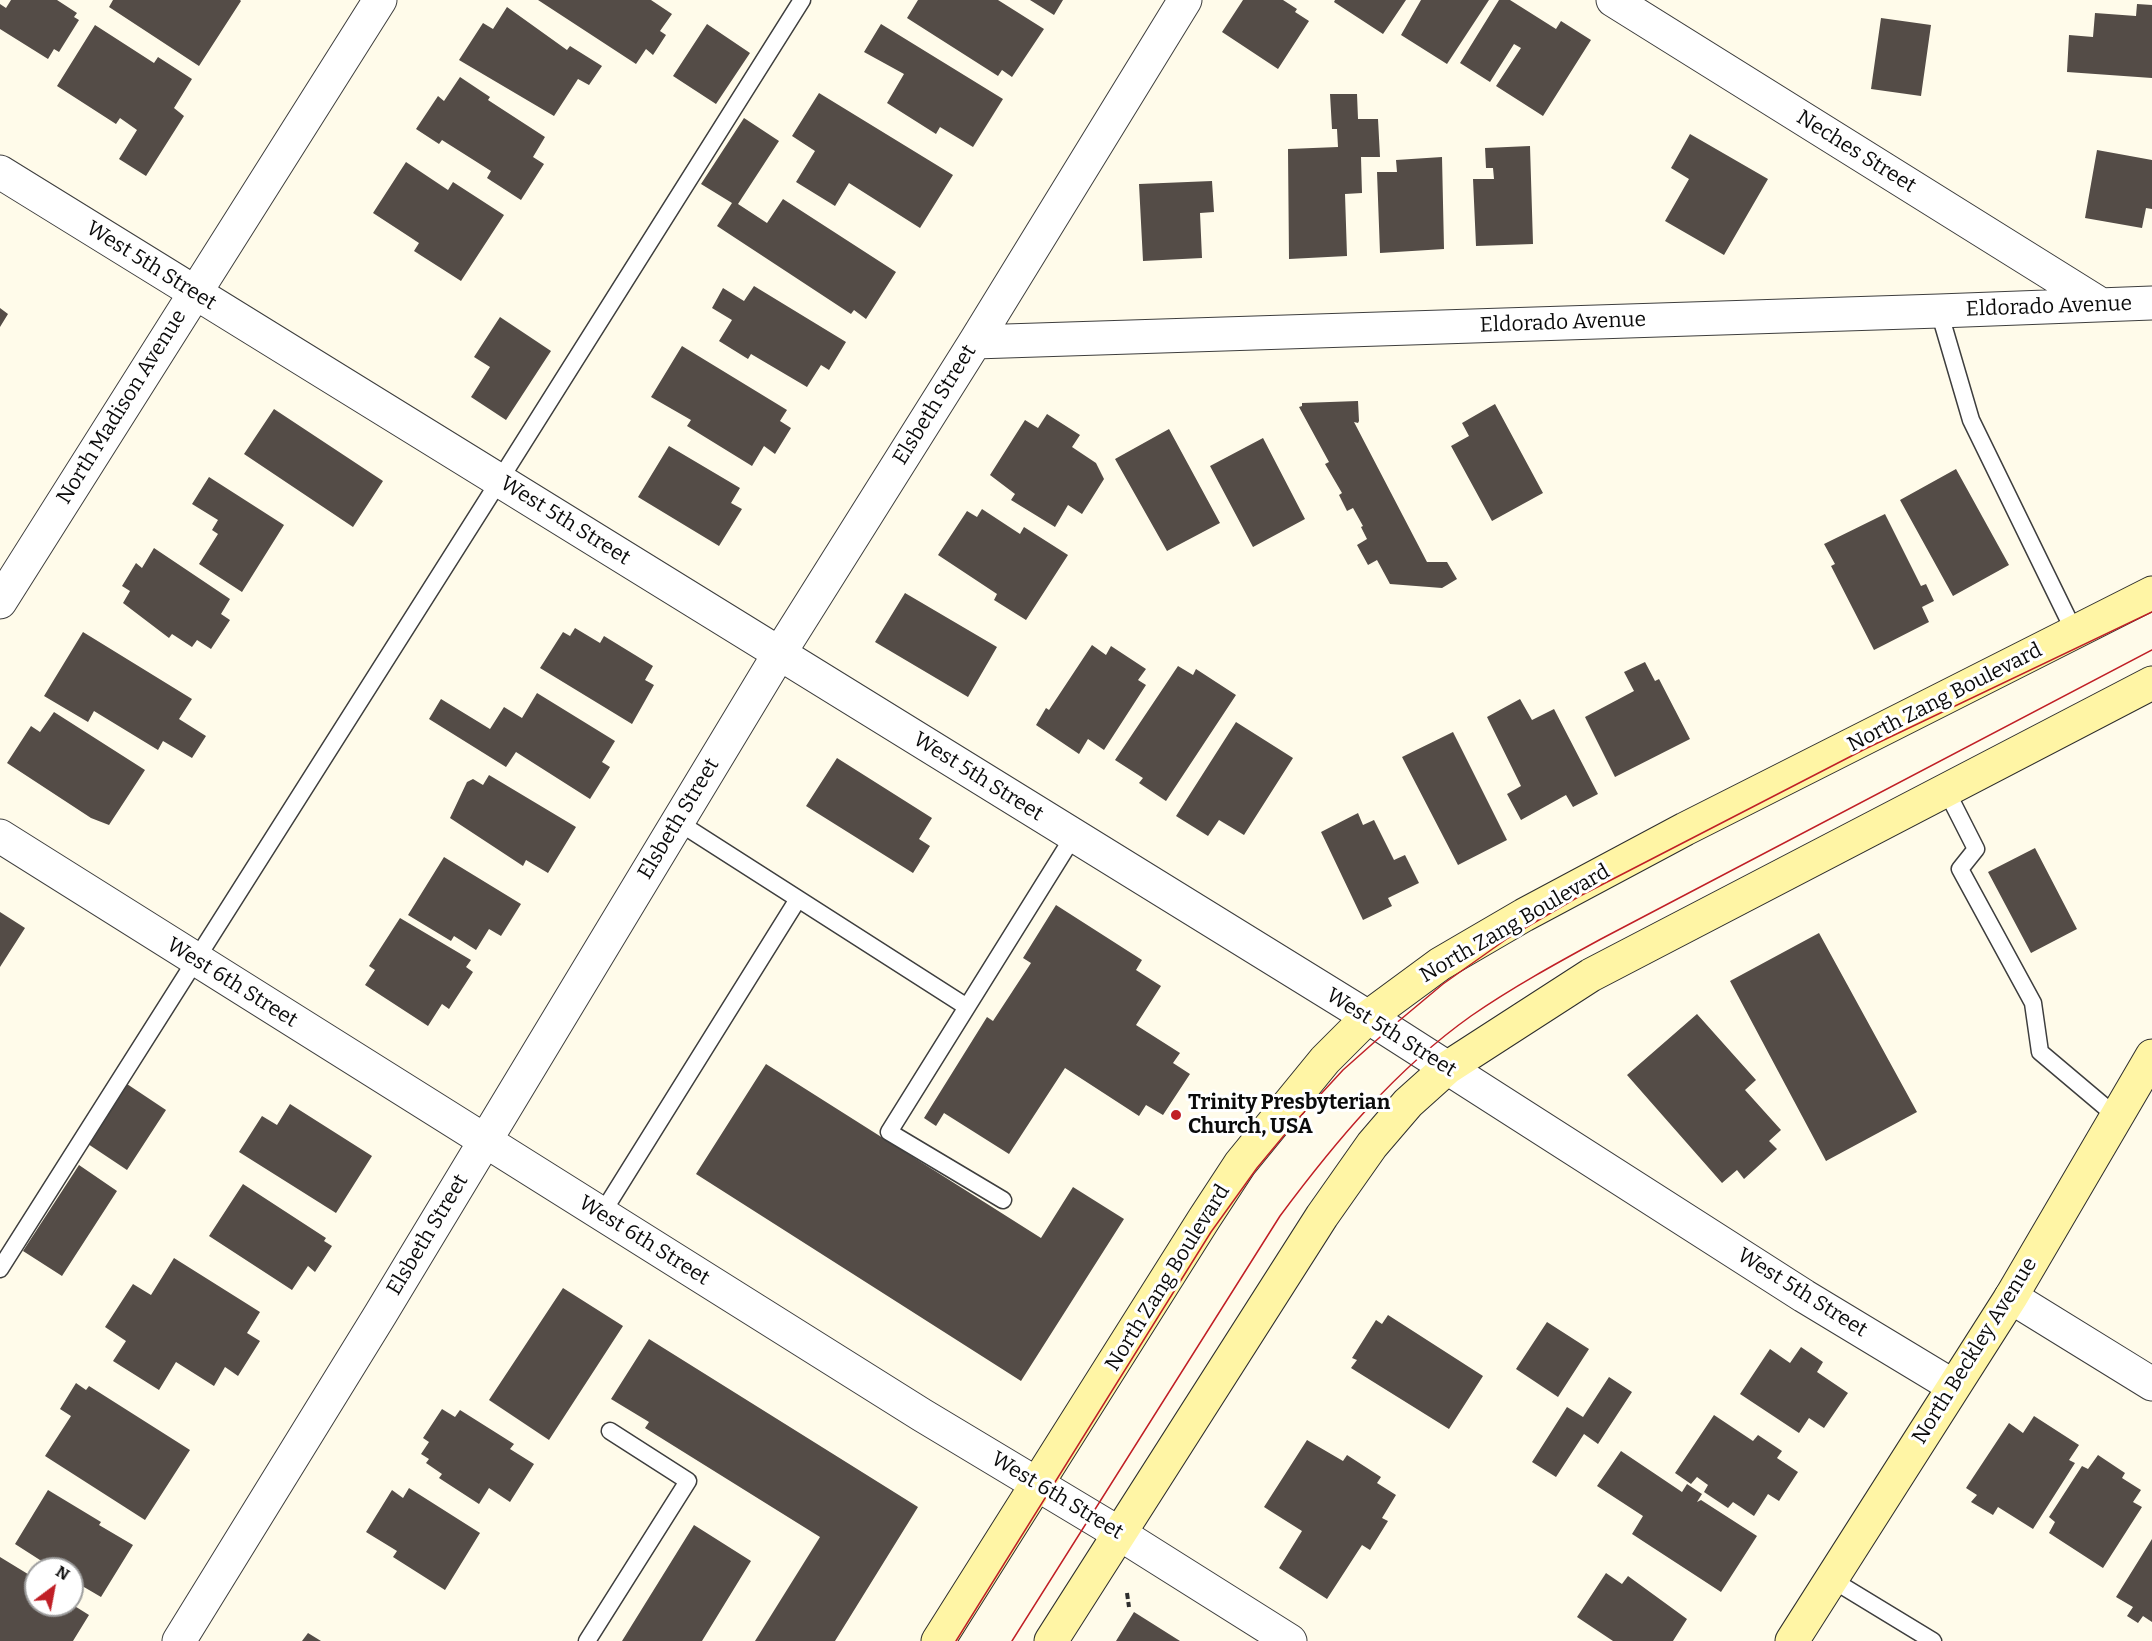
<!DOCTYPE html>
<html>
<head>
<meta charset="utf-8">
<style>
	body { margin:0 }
	#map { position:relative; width:2152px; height:1641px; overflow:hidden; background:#fffbea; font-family:Bitter,serif }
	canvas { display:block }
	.north { position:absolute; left:24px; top:1557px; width:60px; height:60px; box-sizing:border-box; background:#fff; border:2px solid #9d9d9d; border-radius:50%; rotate:32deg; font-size:16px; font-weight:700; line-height:24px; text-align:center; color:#0b0b0b }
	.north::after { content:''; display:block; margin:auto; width:21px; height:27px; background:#c01f26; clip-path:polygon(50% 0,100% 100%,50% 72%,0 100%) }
</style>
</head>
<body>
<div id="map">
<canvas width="2152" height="1641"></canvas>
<div class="north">N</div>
</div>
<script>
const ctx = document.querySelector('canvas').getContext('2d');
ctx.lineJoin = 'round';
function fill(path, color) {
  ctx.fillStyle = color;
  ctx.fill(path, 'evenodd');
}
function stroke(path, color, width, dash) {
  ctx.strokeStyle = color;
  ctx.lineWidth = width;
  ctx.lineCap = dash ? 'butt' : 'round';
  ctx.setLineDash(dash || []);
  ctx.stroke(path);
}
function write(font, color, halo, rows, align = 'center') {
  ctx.font = font + ' Bitter,serif';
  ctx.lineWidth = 6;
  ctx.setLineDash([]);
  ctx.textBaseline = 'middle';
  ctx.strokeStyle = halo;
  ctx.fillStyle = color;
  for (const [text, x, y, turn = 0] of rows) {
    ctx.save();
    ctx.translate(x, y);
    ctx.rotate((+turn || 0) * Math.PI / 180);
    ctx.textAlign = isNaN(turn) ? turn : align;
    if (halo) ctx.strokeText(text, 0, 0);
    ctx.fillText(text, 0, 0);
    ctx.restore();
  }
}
fill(new Path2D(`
	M11 0H57L77 13 74 17 79 20 59 52 54 49 48 59 0 29V4L6 8Z
	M113 0H240L241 1 199 66 109 7Z
	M538 0H651L672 14 660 31 666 35 653 55 646 49 636 64Z
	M918 0H998L1044 29 1012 77 1002 70 998 76 907 18Z
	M1030 0H1063L1054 15Z
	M1243 0H1283L1297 9 1295 12 1309 21 1278 69 1222 32Z
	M1335 0H1406L1383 34 1334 2Z
	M1421 0H1489L1447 64 1401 35Z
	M1499 0H1510L1556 29 1561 21 1591 40 1543 116 1496 86 1521 48 1514 44 1490 82 1460 63Z
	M2137 4 2152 5V78L2067 72 2069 35 2093 37 2095 13 2136 16Z
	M507 7 567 50 570 46 602 66 589 85 578 79 554 116 459 60 483 23 493 29Z
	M1881 18 1931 25 1921 96 1871 89Z
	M707 24 750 53 716 104 673 76Z
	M881 24 1003 99 973 147 940 127 936 134 887 103 904 74 864 52Z
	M95 25 154 63 158 57 192 79 174 108 184 116 146 176 119 159 137 130 120 118 116 124 57 86Z
	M460 77 490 97 488 100 545 137 533 157 544 164 521 200 487 178 491 171 442 140 439 144 416 129 438 96 444 101Z
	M819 93 953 175 920 228 849 183 835 206 796 182 815 151 792 136Z
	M1330 94H1357L1358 119H1378L1380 157H1361L1362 193 1345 194 1347 256 1289 259 1288 149 1338 147 1337 129H1332Z
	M744 118 779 141 738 204 767 223 783 199 896 272 866 319 854 310 851 314 717 226 732 203 701 184Z
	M1690 134 1768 179 1724 255 1665 221 1689 179 1671 168Z
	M1530 146 1533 244 1476 246 1473 179H1494L1493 168H1486L1485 148Z
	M2097 150 2152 160V209L2146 208 2142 228 2085 218Z
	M1442 157 1444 249 1380 253 1377 172H1397L1396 160Z
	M406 162 448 190 453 182 504 215 461 281 414 251 419 243 373 213Z
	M1212 181 1214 212 1200 213 1202 258 1143 261 1139 184Z
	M754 286 846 342 829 370 821 365 807 387 751 354 748 359 719 341 732 320 712 308 723 288 744 301Z
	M0 308 8 314 0 327Z
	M500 317 551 351 506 420 471 397 490 367 474 357Z
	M682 346 787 410 780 421 791 428 775 454 764 446 752 466 687 426 691 420 651 397Z
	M1358 401 1359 421 1358 423 1354 422 1427 562H1447L1457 579 1442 588 1390 584 1377 560 1368 565 1357 545 1367 539 1361 527 1363 526 1353 508 1347 511 1339 495 1342 493 1325 464 1329 462 1299 407 1302 406V403Z
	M1495 404 1543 493 1492 521 1451 446 1469 436 1462 423Z
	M274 409 383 481 353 527 244 454Z
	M1047 414 1080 435 1072 447 1096 463 1104 479 1082 514 1068 505 1055 527 1011 500 1015 494 990 475 1025 420 1038 428Z
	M1169 429 1220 523 1167 551 1115 459Z
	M1263 438 1305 519 1253 547 1210 466Z
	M669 446 740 488 731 503 742 509 719 546 638 497Z
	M1956 469 2009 565 1953 596 1900 500Z
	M209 477 284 525 242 592 199 564 218 534 212 530 218 520 192 504Z
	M982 509 1020 534 1024 527 1068 555 1026 620 994 600 997 594 938 555 967 511 977 517Z
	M1885 514 1921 586 1926 584 1934 601 1922 607 1929 622 1874 650 1831 566 1835 564 1824 544Z
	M154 548 230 599 221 614 230 620 211 649 197 640 192 647 172 634 169 638 123 603 130 591 122 586 136 563 142 568Z
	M905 593 997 647 968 697 875 642Z
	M575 628 600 643 604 636 653 666 645 680 654 685 632 724 540 668 563 632 570 636Z
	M83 632 192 699 179 719 206 736 192 758 163 741 158 750 94 711 88 722 44 696Z
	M1092 645 1106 655 1111 646 1146 669 1138 680 1146 685 1104 750 1088 739 1079 754 1036 725 1046 708 1049 710Z
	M1645 662 1655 681 1659 679 1690 739 1615 777 1585 717 1634 691 1624 672Z
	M1178 666 1193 675 1196 669 1236 695 1166 801 1139 783 1143 778 1115 760Z
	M537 693 615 741 602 762 610 767 590 799 516 752 506 767 429 719 441 699 490 729 504 707 522 718Z
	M1520 699 1532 720 1554 709 1598 794 1573 807 1566 795 1521 820 1507 794 1521 786 1487 717Z
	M54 712 145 770 109 825 91 818 7 763 31 726 40 732Z
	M1236 722 1293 758 1244 835 1219 820 1208 836 1176 816Z
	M1453 732 1507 840 1458 865 1402 757Z
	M837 758 932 818 919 839 930 846 913 873 806 806Z
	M489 775 576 827 548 873 526 860 523 866 450 818 467 782 473 779 483 785Z
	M1358 813 1363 825 1374 820 1394 860 1405 855 1419 883 1388 898 1392 906 1363 920 1321 832Z
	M2035 848 2077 929 2031 953 1988 872Z
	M444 857 521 904 501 936 489 929 476 950 454 936 451 941 408 915Z
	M1056 905 1142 960 1136 970 1161 986 1136 1025 1180 1053 1173 1063 1190 1074 1163 1115 1146 1105 1139 1116 1065 1068 1009 1154 944 1113 936 1126 924 1118 987 1017 993 1021 1031 963 1023 958Z
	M0 912 25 928 0 967Z
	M400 918 471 960 466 967 473 972 449 1009 442 1004 428 1026 365 985 375 970 369 966Z
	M1819 933 1917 1112 1826 1161 1730 981Z
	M1697 1014 1756 1080 1745 1090 1781 1130 1769 1141 1777 1149 1744 1179 1737 1170 1722 1183 1627 1075Z
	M766 1064 1041 1238 1073 1187 1124 1219 1021 1381 696 1174Z
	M127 1084 166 1110 127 1170 88 1144Z
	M290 1104 372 1156 336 1213 239 1152 262 1116 277 1125Z
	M79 1165 117 1191 62 1276 23 1251Z
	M243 1184 326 1238 324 1241 332 1246 315 1272 308 1266 292 1290 209 1236Z
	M174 1258 260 1312 247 1333 260 1341 238 1376 225 1367 214 1386 176 1362 159 1390 113 1361 126 1341 105 1327 133 1284 151 1295Z
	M563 1288 623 1326 549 1440 489 1400Z
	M1388 1315 1483 1376 1449 1429 1351 1368 1357 1360 1352 1358 1376 1320 1382 1324Z
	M1547 1322 1589 1349 1558 1397 1516 1369Z
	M649 1339 918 1507 835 1641H755L820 1537 645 1428 649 1422 611 1399Z
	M1801 1347 1823 1362 1817 1372 1848 1393 1824 1428 1809 1418 1799 1433 1740 1394 1770 1349 1790 1363Z
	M1609 1377 1632 1392 1598 1444 1584 1434 1556 1477 1532 1462 1567 1407 1583 1417Z
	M76 1383 86 1390 89 1386 190 1450 145 1520 45 1456 71 1416 60 1409Z
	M442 1409 455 1417 460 1410 514 1444 510 1449 534 1464 510 1502 489 1488 479 1504 439 1478 442 1474 426 1463 429 1459 421 1454 429 1442 423 1438Z
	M1714 1415 1753 1441 1758 1435 1782 1451 1777 1458 1798 1472 1779 1501 1768 1494 1754 1516 1733 1502 1728 1508 1704 1492 1708 1485 1697 1477 1691 1484 1675 1473Z
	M2034 1416 2079 1445 2069 1460 2075 1463 2033 1529 1998 1507 1993 1515 1971 1502 1977 1495 1966 1488 2009 1423 2023 1433Z
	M1307 1440 1343 1461 1347 1455 1381 1477 1377 1483 1396 1495 1382 1518 1388 1521 1370 1550 1362 1545 1327 1599 1279 1568 1302 1531 1264 1507Z
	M1621 1451 1682 1492 1687 1484 1702 1494 1697 1502 1701 1500 1757 1536 1721 1592 1632 1534 1643 1516 1597 1486Z
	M2098 1455 2125 1473 2122 1478 2141 1490 2133 1502 2142 1507 2103 1568 2049 1533 2055 1522 2049 1517 2082 1466 2088 1469Z
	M409 1488 480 1533 445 1590 393 1557 397 1551 366 1532 392 1490 403 1498Z
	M48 1490 101 1522 99 1525 133 1545 101 1597 72 1580V1569H54L15 1544Z
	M694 1525 751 1561 702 1641H622Z
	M2152 1539V1622L2143 1616 2138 1623 2127 1616 2133 1607 2116 1597Z
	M0 1557 36 1579V1605H73L89 1615 73 1641H0Z
	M1606 1573 1622 1584 1628 1576 1687 1619 1673 1641H1613L1577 1617Z
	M1134 1612 1180 1641H1116Z
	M308 1633 321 1641H302Z`), '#544c47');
const lane = new Path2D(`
	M1939 311 1971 420 2075 633
	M1946 790 1976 849 1960 869 2033 1003 2040 1052 2117 1117
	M678 822 967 1007
	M1003 1200 889 1132 1073 837
	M601 1215 798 899
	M0 1269C265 845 538 425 802 0
	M1831 1579 1933 1641
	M587 1641 688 1481 610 1431`);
const street = new Path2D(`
	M1613 0 2100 304
	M0 172 1368 1017 1804 1296 1953 1386
	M975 342 1939 311 2152 303
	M0 602 380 0
	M0 836 922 1415 1120 1534 1290 1641
	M2011 1297 2152 1384
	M179 1641 380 1315 779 654 975 342 1185 0`);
const secondary = new Path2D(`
	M938 1641 1204 1219 1240 1164 1325 1060 1368 1017 1440 964 1524 915 1685 829 2152 593
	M1051 1641 1322 1216 1372 1145 1408 1103 1447 1068 1591 975 2152 683
	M1792 1641 2011 1297 2152 1056`);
stroke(lane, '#3e3e3e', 19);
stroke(street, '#3e3e3e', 35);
stroke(secondary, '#2d2d2d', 35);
stroke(new Path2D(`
	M1127 1593 1129 1607`), '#2d2d2d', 4, [6, 3]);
stroke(lane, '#fff', 16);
stroke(street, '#fff', 33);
stroke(secondary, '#fff5a5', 33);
stroke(new Path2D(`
	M956 1641 1211 1232 1257 1168 1296 1121 1343 1070 1388 1030 1443 984 1508 938 1578 897 1865 749 2152 612
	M1012 1641 1280 1216C1335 1142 1395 1070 1471 1016 1513 987 1557 963 1601 939L2152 650`), '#c01f26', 1.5);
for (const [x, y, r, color] of [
	[1176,1115,6,"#c01f26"]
]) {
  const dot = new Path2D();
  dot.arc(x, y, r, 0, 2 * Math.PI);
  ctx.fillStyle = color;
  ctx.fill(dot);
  stroke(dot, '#fff', 2);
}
write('21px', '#0b0b0b', '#fff', [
	["Neches Street",1856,152,32],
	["West 5th Street",151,266,32],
	["Eldorado Avenue",2049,307,-2],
	["Eldorado Avenue",1563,323,-2],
	["Elsbeth Street",935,405,-58],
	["North Madison Avenue",122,407,-58],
	["West 5th Street",565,521,32],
	["North Zang Boulevard",1945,698,-27],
	["West 5th Street",978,777,32],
	["Elsbeth Street",679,819,-59],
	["North Zang Boulevard",1515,924,-30],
	["West 6th Street",232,983,32],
	["West 5th Street",1391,1033,32],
	["Elsbeth Street",428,1235,-59],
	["West 6th Street",644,1241,32],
	["North Zang Boulevard",1168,1278,-58],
	["West 5th Street",1802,1293,32],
	["North Beckley Avenue",1975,1351,-58],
	["West 6th Street",1057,1496,31]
]);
write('bold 21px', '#0b0b0b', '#fff', [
	["Trinity Presbyterian",1188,1103],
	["Church, USA",1188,1127]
], 'left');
</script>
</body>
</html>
